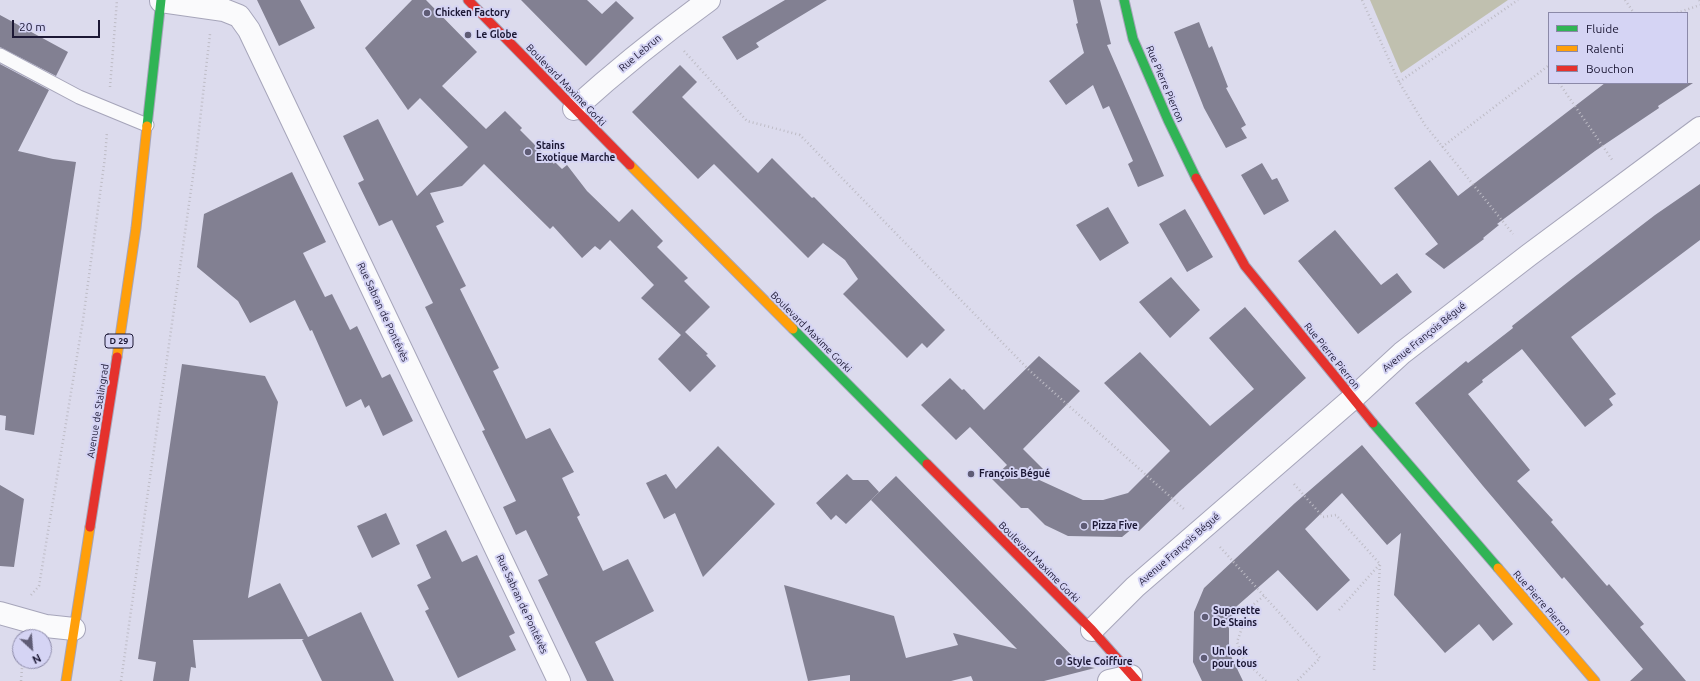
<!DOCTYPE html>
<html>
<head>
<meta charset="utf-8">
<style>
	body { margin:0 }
	#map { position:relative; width:1700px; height:681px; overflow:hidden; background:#dcdbed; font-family:Ubuntu,sans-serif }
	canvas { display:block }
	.legend { position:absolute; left:1548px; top:12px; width:140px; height:72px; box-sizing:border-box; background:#d5d4f4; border:1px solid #8b89a8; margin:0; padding:5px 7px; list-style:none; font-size:12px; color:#1c1835 }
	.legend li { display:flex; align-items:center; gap:8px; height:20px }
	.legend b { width:20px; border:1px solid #8b89a8 }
	.north { position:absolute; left:12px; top:629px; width:40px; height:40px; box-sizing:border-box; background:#d5d4f4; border:1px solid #8b89a8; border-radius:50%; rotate:154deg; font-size:11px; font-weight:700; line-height:16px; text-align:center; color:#1c1835 }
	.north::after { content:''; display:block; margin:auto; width:14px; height:18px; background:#5f5c75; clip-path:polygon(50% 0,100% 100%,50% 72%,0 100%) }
	.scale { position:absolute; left:12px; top:20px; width:88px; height:18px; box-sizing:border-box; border:2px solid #1c1835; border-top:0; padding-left:5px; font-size:12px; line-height:14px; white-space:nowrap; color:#1c1835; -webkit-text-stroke:3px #d5d4f4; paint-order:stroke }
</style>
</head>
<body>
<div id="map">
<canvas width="1700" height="681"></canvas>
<ul class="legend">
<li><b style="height:5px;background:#30b455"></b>Fluide</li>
<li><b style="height:5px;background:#ff9f0a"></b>Ralenti</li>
<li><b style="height:5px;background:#e5322d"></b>Bouchon</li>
</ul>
<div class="north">N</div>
<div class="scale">20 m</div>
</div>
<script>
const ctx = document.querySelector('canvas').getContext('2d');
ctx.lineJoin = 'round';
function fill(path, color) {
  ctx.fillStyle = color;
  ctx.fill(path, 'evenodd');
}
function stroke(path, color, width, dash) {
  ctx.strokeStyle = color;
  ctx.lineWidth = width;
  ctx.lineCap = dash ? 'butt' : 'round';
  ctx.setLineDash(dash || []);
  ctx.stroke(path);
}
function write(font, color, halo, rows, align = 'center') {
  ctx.font = font + ' Ubuntu,sans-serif';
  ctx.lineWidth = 4;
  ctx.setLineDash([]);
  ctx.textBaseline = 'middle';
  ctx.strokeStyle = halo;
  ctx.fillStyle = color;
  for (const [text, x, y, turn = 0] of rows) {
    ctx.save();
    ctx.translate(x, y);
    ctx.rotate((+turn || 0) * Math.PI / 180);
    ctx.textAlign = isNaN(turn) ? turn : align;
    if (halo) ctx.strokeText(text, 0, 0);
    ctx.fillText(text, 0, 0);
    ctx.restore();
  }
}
fill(new Path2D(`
	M1370 0H1508L1401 73Z`), '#c0c0af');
fill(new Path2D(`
	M257 0H300L315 28 279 46Z
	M412 0H426L477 52 442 86 486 129 505 111 522 128 520 130 554 164 555 162 562 169 567 165 587 191 619 222 632 209 663 241 657 247 688 278 684 281 710 307 685 332 708 354 706 355 716 366 690 392 658 359 681 335 641 298 654 285 610 240 600 250 595 246 582 258 553 226 550 229 484 164 462 186 430 193 444 222 436 226 466 286 460 289 499 368 493 371 526 439 550 428 574 472 562 478 580 515 577 517 603 571 628 559 654 611 595 642 614 681H587L538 580 548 575 526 530 516 535 503 507 516 501 482 431 485 430 425 307 433 303 392 220 379 226 358 183 364 180 343 136 378 119 417 196 468 147 420 98 408 110 365 48Z
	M521 0H587L602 14 616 1 634 18 586 66Z
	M785 0H827L756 43 759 47 737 60 722 37Z
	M1073 0H1100L1111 44 1107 45 1164 176 1138 187 1128 164 1133 161 1109 106 1103 109 1093 85 1066 105 1049 81 1084 53 1076 24 1078 23Z
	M0 15 68 52 56 76 0 47Z
	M1199 22 1209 48 1212 46 1228 87 1226 88 1246 125 1241 128 1247 138 1226 148 1204 108 1174 32Z
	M0 64 49 90 18 151 53 159 76 162 34 435 5 430 6 416 0 415Z
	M680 65 697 82 682 97 758 173 772 158 812 198 814 197 945 330 927 348 922 343 907 358 843 294 858 279 845 260 823 243 808 258 714 164 698 179 632 112Z
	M1605 83H1693L1658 106 1659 108 1595 151 1497 224 1499 225 1483 238 1484 239 1444 269 1425 254 1438 244 1394 188 1430 160 1458 196Z
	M1262 163 1272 180 1277 178 1289 201 1264 215 1241 175Z
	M292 172 326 242 303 253 325 297 332 294 350 330 357 326 382 378 390 374 413 421 383 436 369 405 365 408 361 399 346 407 312 330 310 331 295 300 250 323 238 301 197 267 204 214Z
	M1700 184V240L1571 337 1616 394 1609 399 1613 405 1585 427 1522 349 1482 380 1483 382 1468 394 1530 470 1517 481 1553 520 1551 522 1607 586 1609 584 1644 624 1640 627 1686 681H1630L1643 669 1564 577 1562 579 1483 486 1415 403 1466 361 1468 363 1513 328 1512 326 1573 278 1655 215Z
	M1108 207 1129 243 1100 261 1076 225Z
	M1185 209 1213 257 1187 272 1159 224Z
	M1335 230 1381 285 1397 273 1412 292 1358 334 1298 261Z
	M1171 277 1200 310 1170 338 1139 302Z
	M1245 307 1306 378 1180 491 1139 531 1133 528 1122 537 1068 536 1045 525 1028 508H1021L992 479 1007 465 970 427 956 440 921 405 950 378 962 390 964 389 984 410 1039 356 1080 391 1023 449 1044 470 1035 478 1083 500H1103L1128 493 1170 451 1104 383 1140 352 1210 426 1254 389 1209 338Z
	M182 364 265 376 278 402 248 598 280 583 308 637 361 612 394 681H322L302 640 304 639 193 640 196 668 191 667 189 681H153L156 662 138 659Z
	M1362 445 1513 624 1493 641 1479 624 1445 653 1394 595 1401 533 1387 545 1342 493 1305 529 1350 580 1317 611 1278 570 1237 606 1229 624V652L1243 681H1202L1193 662 1194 612 1204 588 1295 503Z
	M718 446 775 504 703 577 675 513 664 519 646 483 666 474 676 489Z
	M847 474 853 480H868L879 492 846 524 836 515 831 520 816 503Z
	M896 476 1081 665 1095 668 1044 681H973L971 676 951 681H850V675L808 681 784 585 894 616 906 658 958 645 953 633 1017 649 871 500Z
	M0 485 24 499 14 567 0 566Z
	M386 513 400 544 372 558 357 526Z
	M446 530 462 562 477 555 515 633 509 636 516 650 458 678 425 611 429 609 417 585 431 578 416 545Z`), '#828092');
const lane = new Path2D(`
	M0 55 79 97 147 125`);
const street = new Path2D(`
	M161 1 224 10 239 16 249 30 559 681
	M574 109C617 70 662 34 709 0
	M0 613 46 626 74 629
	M1092 630 1135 587 1352 399 1402 353 1529 255 1700 128
	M1109 681 1131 676`);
const fast = new Path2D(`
	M1124 0 1133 39 1168 120 1196 178
	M147 126 161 0
	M793 329 927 464
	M1373 423 1498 568`);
const slow = new Path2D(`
	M630 165 793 329
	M117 357 136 228 147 126
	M1498 568 1595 681
	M66 681 90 527`);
const jam = new Path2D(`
	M468 0 630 165
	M1196 178 1245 266 1373 423
	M927 464 1092 630 1137 681
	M90 527 117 357`);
stroke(lane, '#a6a5ba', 15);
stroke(street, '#a6a5ba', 24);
stroke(fast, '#a6a5ba', 11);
stroke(slow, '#a6a5ba', 11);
stroke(jam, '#a6a5ba', 11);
stroke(new Path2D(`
	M1362 0 1399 82 1425 125 1513 234
	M1625 0 1634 13
	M1699 0 1700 1
	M1677 13 1700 5
	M684 51 747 121 800 135 1030 371 1184 509
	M1399 82 1518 0
	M1559 83 1613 161
	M110 87 117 0
	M1442 147 1548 66 1549 68
	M1294 484 1323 517 1336 515 1380 564 1374 671
	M1220 547 1320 658 1297 681
	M31 595 39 586 83 320 105 157 107 132
	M1264 596 1249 608 1237 642 1244 660 1266 681
	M1339 610 1380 564
	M18 645 20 656
	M21 681 22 668 21 661
	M121 681 196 155 210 34`), '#bebcc6', 2.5, [1, 3]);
stroke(lane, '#fafafc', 13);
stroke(street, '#fafafc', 22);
stroke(fast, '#30b455', 9);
stroke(slow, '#ff9f0a', 9);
stroke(jam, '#e5322d', 9);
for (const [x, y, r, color] of [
	[427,13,4,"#5f5c75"],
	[468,35,4,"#5f5c75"],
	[528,152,4,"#5f5c75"],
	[971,474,4,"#5f5c75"],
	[1084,526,4,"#5f5c75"],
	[1205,617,4,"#5f5c75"],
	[1204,658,4,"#5f5c75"],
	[1059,662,4,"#5f5c75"]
]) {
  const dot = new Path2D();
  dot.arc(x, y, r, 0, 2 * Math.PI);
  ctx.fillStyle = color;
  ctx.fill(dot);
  stroke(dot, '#d5d4f4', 1.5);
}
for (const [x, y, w] of [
	[119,341,28]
]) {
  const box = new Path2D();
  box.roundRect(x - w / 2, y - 7, w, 14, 3);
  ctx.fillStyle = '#d5d4f4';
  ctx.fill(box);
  stroke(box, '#1c1835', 1);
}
write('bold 9px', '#1c1835', null, [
	["D 29",119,341]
]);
write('bold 10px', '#1c1835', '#d5d4f4', [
	["Chicken Factory",435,13],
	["Le Globe",476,35],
	["Stains",536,146],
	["Exotique Marche",536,158],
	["François Bégué",979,474],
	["Pizza Five",1092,526],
	["Superette",1213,611],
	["De Stains",1213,623],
	["Un look",1212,652],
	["pour tous",1212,664],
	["Style Coiffure",1067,662]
], 'left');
write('10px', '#1c1835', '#d5d4f4', [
	["Rue Lebrun",640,53,-40],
	["Rue Pierre Pierron",1165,84,67],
	["Boulevard Maxime Gorki",566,85,46],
	["Rue Sabran de Pontévès",383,312,65],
	["Boulevard Maxime Gorki",811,332,45],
	["Avenue François Bégué",1424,337,-39],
	["Rue Pierre Pierron",1332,356,51],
	["Avenue de Stalingrad",98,411,-81],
	["Avenue François Bégué",1179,549,-41],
	["Boulevard Maxime Gorki",1039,562,45],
	["Rue Pierre Pierron",1542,603,49],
	["Rue Sabran de Pontévès",522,604,65]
]);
</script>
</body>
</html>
